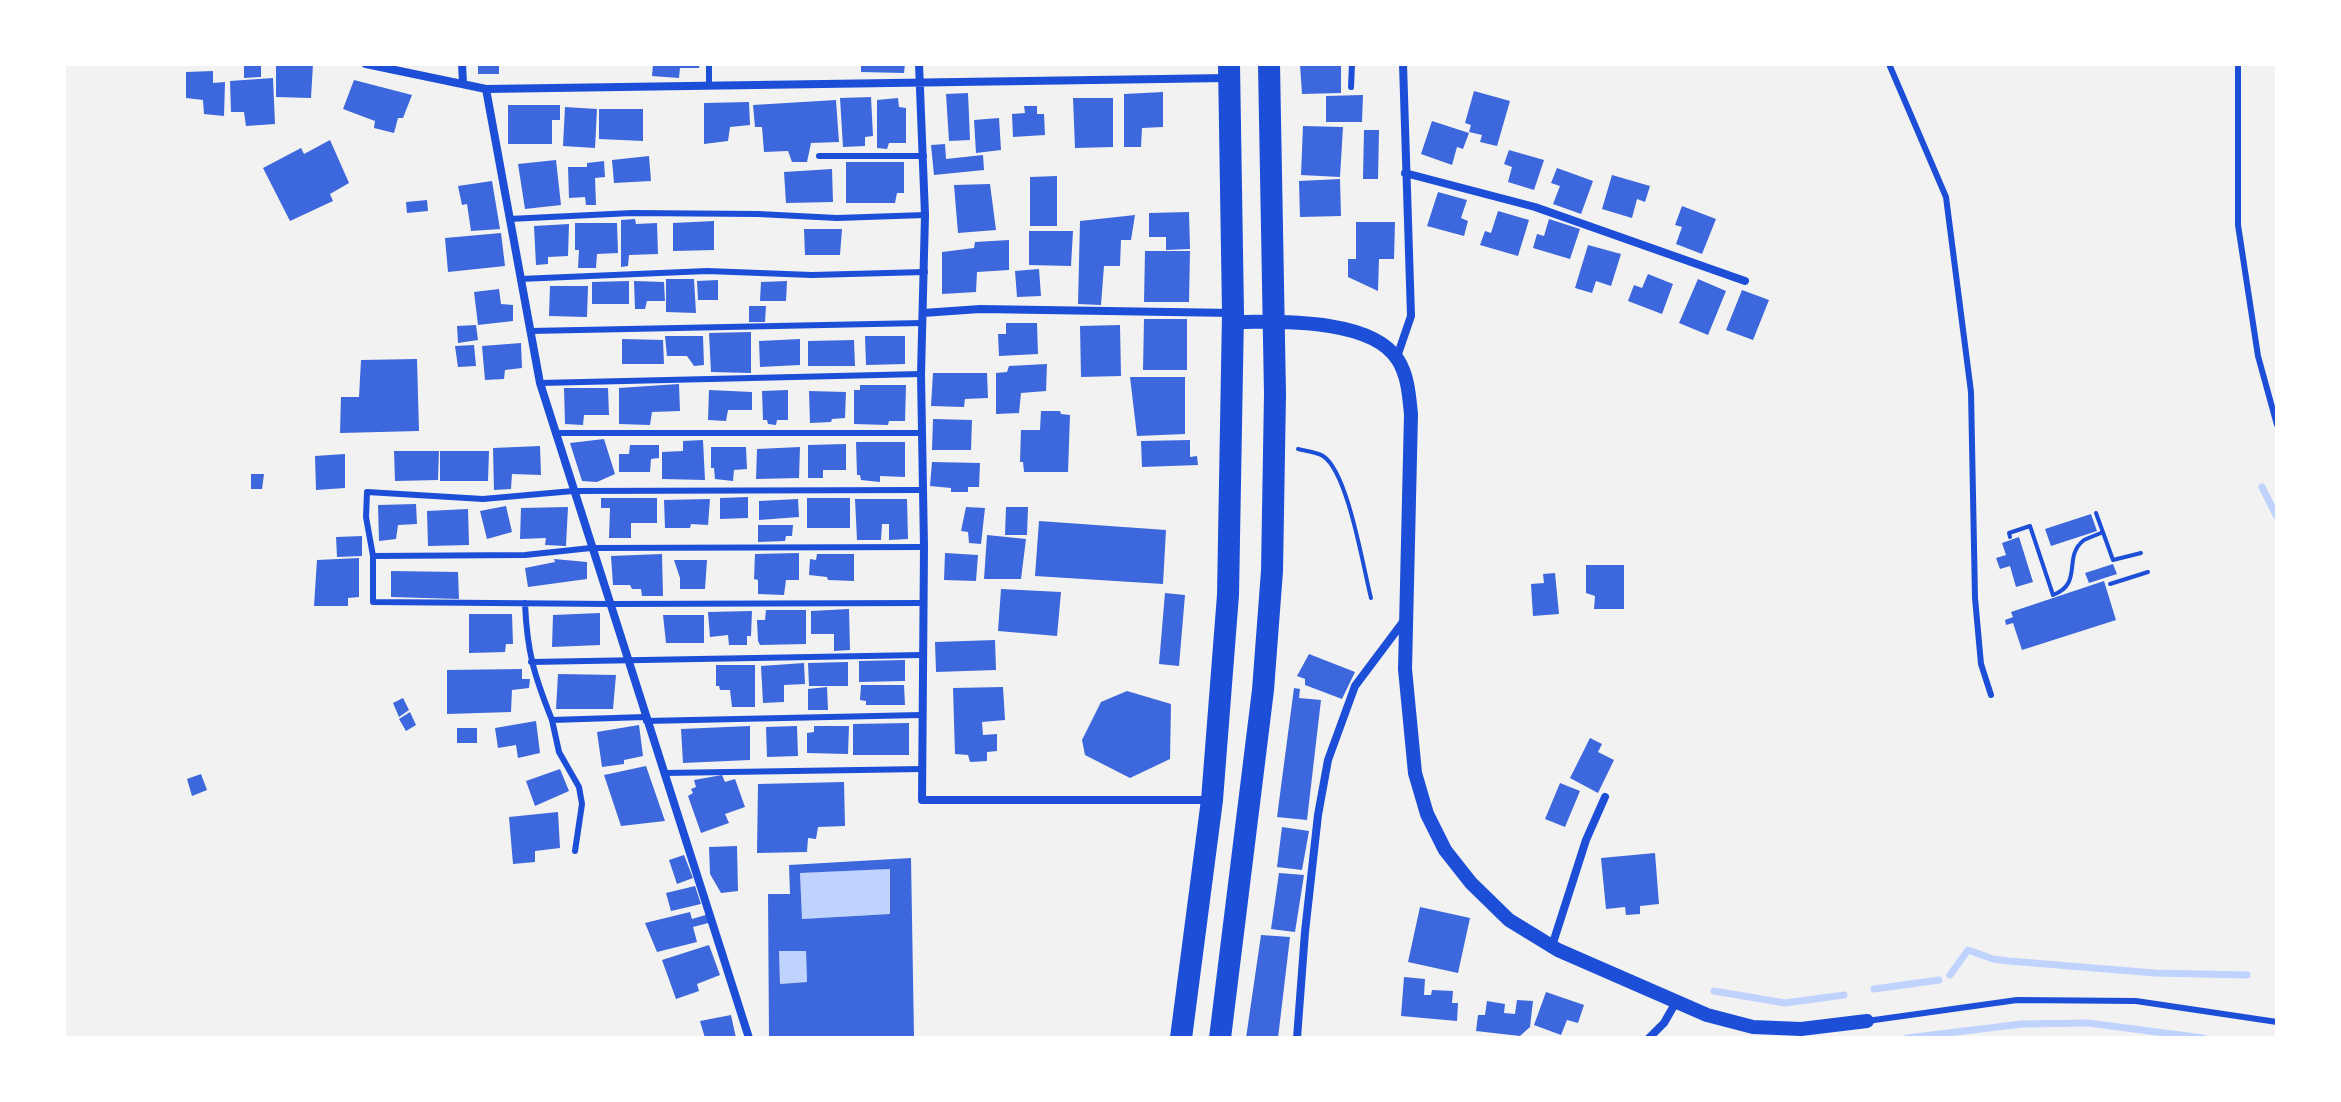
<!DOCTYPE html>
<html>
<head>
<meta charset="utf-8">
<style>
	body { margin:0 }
	#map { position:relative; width:2341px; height:1102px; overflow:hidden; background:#f2f2f2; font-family:Rubik,sans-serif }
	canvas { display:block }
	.frame { position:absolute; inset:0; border:66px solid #fff; pointer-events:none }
</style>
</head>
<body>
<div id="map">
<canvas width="2341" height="1102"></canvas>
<div class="frame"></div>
</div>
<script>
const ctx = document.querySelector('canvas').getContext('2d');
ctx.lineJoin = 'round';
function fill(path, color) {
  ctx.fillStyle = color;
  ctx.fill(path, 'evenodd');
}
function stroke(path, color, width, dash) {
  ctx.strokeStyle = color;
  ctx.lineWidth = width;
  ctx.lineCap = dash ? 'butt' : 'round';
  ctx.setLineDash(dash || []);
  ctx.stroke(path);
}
fill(new Path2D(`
	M890 869V914L802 919 800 873Z
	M779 951H806L807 982 780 984Z`), '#bfd3fe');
stroke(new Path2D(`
	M2262 487 2277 517
	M1950 975 1968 950 1993 959 2009 961 2155 973 2247 975
	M1874 989 1939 980
	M1714 991 1785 1003 1844 995
	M1907 1038 2022 1024 2088 1023 2203 1038`), '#bfd3fe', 7);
fill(new Path2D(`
	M244 64H261V77L244 78Z
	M276 64H313L311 98 276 97Z
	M478 64H499V74H478Z
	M653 64H700L699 68H680L679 78 652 76Z
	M861 64H905L904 73 861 72Z
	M1300 64H1341V93L1302 94Z
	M213 71V83L225 82 224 116 204 114 203 100 186 98V72Z
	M273 78 275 124 246 126 244 112H231L230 81Z
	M354 80 412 95 403 118H398L394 133 374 128 375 121 343 109Z
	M1474 91 1510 101 1497 146 1480 142 1482 135 1469 132 1471 125 1465 123Z
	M1163 92V127L1142 128 1141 147H1124V94Z
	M968 93 970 140 949 141 946 94Z
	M1363 95 1362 122H1326V96Z
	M871 97 873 136 865 137V146L843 147 840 98Z
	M898 98 899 107 906 108V143H889L887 149 877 148V100Z
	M1073 98H1113V147L1075 148Z
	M836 100 839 142 811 143 807 162H792L788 151 764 152 762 127H755L753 105Z
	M749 102 750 125 730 127 728 141 704 144V103Z
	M508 105H560V120H552V144H508Z
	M1024 106H1037V114H1044L1045 135 1013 137 1012 114 1025 113Z
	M565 107 597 109 595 148 563 146Z
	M599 109H643V141L599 139Z
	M999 118 1001 150 976 153 974 120Z
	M1432 121 1469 133 1463 149 1457 147 1452 165 1421 154Z
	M1303 126 1343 127 1340 177 1301 175Z
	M1364 130H1379L1378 179H1363Z
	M330 140 349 183 330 194 333 201 290 221 263 168 301 148 304 154Z
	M945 144 946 159 983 155 984 170 934 175 931 145Z
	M1509 150 1544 160 1534 190 1508 182 1512 167 1504 164Z
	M649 156 651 181 614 183 612 160Z
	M556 160 561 205 525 209 518 164Z
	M604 161 605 177 595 178 596 205H586L585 197 569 198 568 167H587V163Z
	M846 162H904V193H897L895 203H846Z
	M1557 168 1593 181 1581 214 1553 204 1560 186 1551 183Z
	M832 169 833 202 786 203 784 172Z
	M1612 175 1650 186 1645 202 1637 199 1632 218 1602 209Z
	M1057 176V226H1030V177Z
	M1340 179 1341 216 1300 217 1299 181Z
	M492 181 500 229 471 231 467 204 462 205 458 186Z
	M990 184 996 230 958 233 954 185Z
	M1438 192 1467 200 1461 218 1468 221 1464 236 1427 226Z
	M427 200 428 211 407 213 406 202Z
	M1682 206 1716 219 1702 254 1676 244 1682 227 1675 225Z
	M1498 211 1529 220 1518 256 1480 245 1485 231 1491 233Z
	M1189 212 1190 249 1166 250V237H1149V213Z
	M1135 215 1131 240H1121L1120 266H1104L1101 305 1078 304 1080 221Z
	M635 219 636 224 657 223 658 254 629 255 628 266 621 267V220Z
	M1549 219 1580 229 1570 259 1533 248 1537 234 1544 236Z
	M714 221V250L673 251V223Z
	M1356 222H1395L1394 259H1379L1378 291 1348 277V259H1356Z
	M575 223H617L618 253 597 254 596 268H578L579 250H575Z
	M569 224 568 256 548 257V264L536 265 534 226Z
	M804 229H842L840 255H805Z
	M1029 231H1073L1071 266 1029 265Z
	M501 233 505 266 448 272 445 238Z
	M1009 240V270L977 272 976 292 942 294V252L974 248 975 242Z
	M1588 245 1621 254 1611 286 1596 281 1592 293 1575 288Z
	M1145 251H1190L1189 302H1144Z
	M1039 269 1041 296 1017 297 1015 271Z
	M1648 274 1673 284 1662 314 1628 301 1634 285 1642 288Z
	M666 279H694L696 313 666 312Z
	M1698 279 1726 291 1708 335 1679 323Z
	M718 280V300H698L697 281Z
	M629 281V304H592V282Z
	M634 281 664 282 665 301H647L645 309H635Z
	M787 281 786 301H760L761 282Z
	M550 286H588L587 317 549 316Z
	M499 289 501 304 513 305V321L478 325 474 292Z
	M1742 290 1769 300 1753 340 1726 330Z
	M749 306H766L765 322H749Z
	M1144 319H1187V370H1143Z
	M1006 323H1037L1038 354 999 356 998 334H1006Z
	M476 325 478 340 458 343 457 326Z
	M1120 325 1121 376 1081 377 1080 326Z
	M751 332V373L711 372 709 333Z
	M665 336H703L704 365 694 366 687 356H667Z
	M865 336H905V364L866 365Z
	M622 339 663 340 664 364H622Z
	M800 339V365L760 367 759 341Z
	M854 340 855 366H808V341Z
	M521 343 522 368 505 370 504 379 485 380 482 346Z
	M474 345 476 366 458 367 455 346Z
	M417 359 419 431 340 433 341 397H359L361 360Z
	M1047 364 1046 391 1021 393 1019 413 996 414V373L1007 372 1009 366Z
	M933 373H987L988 398 965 399 964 407 931 406Z
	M1130 377H1185V434L1137 436Z
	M679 384 680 411 652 412 650 425 619 424V388Z
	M860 385H906L905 421H889L888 425 854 424V390H860Z
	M564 388H608L609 415H584L583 425 565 424Z
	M709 390 752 392V410H728L726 421 708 420Z
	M788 390V420H777L776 425 768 424 767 420H763L762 391Z
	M809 391 846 392 845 418 832 419 831 422 810 423Z
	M1041 411H1060L1061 414 1070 415 1068 472H1024L1023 462H1020L1021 430H1040Z
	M933 419 972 420 971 450H932Z
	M604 439 615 474 597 482 582 481 570 443Z
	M703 440 705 480 662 479V452L683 451V441Z
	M1190 440V457L1197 456 1198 465 1142 467 1141 441Z
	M856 442H905V477L880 476V482L861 480 860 475H857Z
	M846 444V470H823V478H808V445Z
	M630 445H659V458L651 459 650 472H619V454H629Z
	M540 446 541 475 512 474 511 489 494 490 493 448Z
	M711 447H746L747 469 734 470 733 481 715 479 714 468H711Z
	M800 447 799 478 756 479 757 449Z
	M394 451H439L438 480 395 481Z
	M440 451H489L488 481H440Z
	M345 454V488L316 490 315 456Z
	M932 462 980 463 979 487H968V492H951V488L930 486Z
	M251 474H264L262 489H251Z
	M748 497V518L720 519V498Z
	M601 498H657V523H631V538H609L610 508H601Z
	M807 498H850V528H807Z
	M710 499 708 525 691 524 690 528H665L664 500Z
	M798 499 799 517 759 520V501Z
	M855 499H907L908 539 889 540V524H882L881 540H857Z
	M416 504 417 524 398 525 396 539 379 541 378 505Z
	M506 506 512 532 487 539 480 511Z
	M568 507 566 546 545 545 546 538 520 539 521 508Z
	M966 507 985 508 981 544 969 543 968 532 961 531Z
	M1006 507H1028L1027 535H1005Z
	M468 509 469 545 428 546 427 511Z
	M2091 514 2097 531 2051 546 2045 529Z
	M1039 521 1166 530 1163 584 1035 576Z
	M758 525H793L792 536H786L785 541 758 542Z
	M987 535 1026 539 1021 579H984Z
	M362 536V556L337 557 336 537Z
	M2019 537 2033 582 2016 587 2010 566 2000 569 1996 558 2006 555 2002 543Z
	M799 553V580H786L784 595 758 594V580L754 579 755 554Z
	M945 553 978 555 976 581 944 580Z
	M662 554 663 596H642L641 589H632L630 585H613L611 556Z
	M817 554H854V581L828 580 827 577 809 575 810 559 816 560Z
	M359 558V597L348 598V606H314L317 560Z
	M554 559 587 562V579L528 587 525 568 555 562Z
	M674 560H707L705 589H680V578Z
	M2113 564 2117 574 2089 583 2085 573Z
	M1586 565H1624V609H1594L1595 596 1586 593Z
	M391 571 458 572 459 599 391 597Z
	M1555 573 1559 614 1533 616 1531 584 1544 583 1543 574Z
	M2104 581 2116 620 2022 650 2013 623 2006 625 2005 620 2013 617 2011 612Z
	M1001 589 1061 592 1057 636 998 631Z
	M1165 593 1185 595 1179 666 1159 664Z
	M849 609 850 650 834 651V634H811V611Z
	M766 610H806V644L760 645 758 641 757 620H765Z
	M752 611 751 636H747V645H729L728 635 710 637 708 612Z
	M600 613V645L552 647 553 615Z
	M469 614H512L513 644H506L505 652 469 653Z
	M663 615H704V643H666Z
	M995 640 996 670 936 672 935 642Z
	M1309 654 1355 672 1342 699 1305 685V679L1297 676Z
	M905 660V681L859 682V661Z
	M848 662V686H809L808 663Z
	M804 663 805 684 784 685V702L763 703 761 666Z
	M716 665H755V707H732L730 690H720L719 686H716Z
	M522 669V679H530L529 688 512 690 511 712 447 714V670Z
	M558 674 616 675 613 709H556Z
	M861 685H904L905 705H866V701L860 700Z
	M827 687 828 710H808V689Z
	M1003 687 1005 720 982 722 983 735 997 734V751L987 752V761L970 762 968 755 955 754 953 688Z
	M1294 688 1300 689 1299 698 1321 700 1307 820 1277 817Z
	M1127 691 1171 704 1170 759 1130 778 1085 755 1082 740 1101 702Z
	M403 698 409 710 399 717 393 703Z
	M410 712 416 725 406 731 399 719Z
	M536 721 540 753 518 758 516 745 498 748 495 728Z
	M909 723V755H853V724Z
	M639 725 643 756 624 760V764L602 767 597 732Z
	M750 726V760L683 763 681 729Z
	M797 726 798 756 767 757 766 727Z
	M814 726H849L848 754 807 753V733L814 732Z
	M457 728H477V743H457Z
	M1590 738 1602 744 1598 752 1614 760 1598 793 1570 778Z
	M646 766 665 821 621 826 604 775Z
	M560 769 569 791 535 806 526 781Z
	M201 774 207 790 192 796 187 779Z
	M722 775 725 782 735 779 745 807 725 814 729 823 701 833 688 796 693 793 691 789 696 787 694 780Z
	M844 782 845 826 818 827 816 839 808 838 807 852 757 853 758 784Z
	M1560 783 1580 791 1565 827 1545 819Z
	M558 812 560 848 535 851V862L513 864 509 817Z
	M1282 827 1309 831 1302 870 1277 867Z
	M737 846 738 891 721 893 710 874 709 847Z
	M1655 853 1659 904 1640 906V914L1626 915 1625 907 1606 909 1601 858Z
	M684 855 693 878 677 884 669 860Z
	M911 858 914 1038H769L768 894H790L789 865ZM890 869V914L802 919 800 873ZM779 951H806L807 982 780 984Z
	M1279 873 1304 875 1295 932 1271 929Z
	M695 886 701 904 671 911 666 893Z
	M1420 907 1470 918 1458 973 1408 962Z
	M690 912 692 919 709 914 712 922 693 927 697 942 657 952 645 923Z
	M1261 935 1290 937 1278 1038H1246Z
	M709 945 720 975 697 984 699 991 676 999 662 960Z
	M1404 977 1425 979 1424 995H1431L1432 990 1453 991 1452 1003H1458L1457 1021 1401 1016Z
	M1546 992 1584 1005 1578 1023 1567 1020 1561 1035 1534 1025Z
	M1517 1000 1533 1001 1530 1027 1520 1036 1476 1031 1478 1015H1485L1487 1001 1505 1004 1504 1013 1515 1014Z
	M731 1015 736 1038H705L700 1021Z`), '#3d67dc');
stroke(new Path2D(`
	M1298 449C1305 451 1317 452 1323 456 1348 472 1363 567 1371 598
	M2096 513 2113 560 2141 553
	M2010 537 2009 533 2030 526 2053 595C2084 583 2062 557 2084 540 2090 537 2097 535 2103 532
	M2110 584 2148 572`), '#1d4ed8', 4);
stroke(new Path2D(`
	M709 64V85
	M1889 64 1946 197 1971 392 1975 598 1981 664 1991 695
	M2238 64V225L2258 356 2277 425
	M1351 87 1352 64
	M819 156H924
	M509 219 632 213 758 214 837 218 925 215
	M520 279 707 271 812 275 925 272
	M530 331 923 323
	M540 383 921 374
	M555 433H922
	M373 556 366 517 367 492 483 499 573 491 922 490
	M525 603C527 652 534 675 552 720L645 717
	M922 603 611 604 373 602V556L525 555 591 548 924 547
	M531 662 922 655
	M552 720 559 752 579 787 582 804 575 851
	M646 721 921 715
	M664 773 923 769
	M1867 1021 2017 1000 2136 1001 2277 1022`), '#1d4ed8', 6);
stroke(new Path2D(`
	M366 64 486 89 1228 78
	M462 64 463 83
	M919 64 925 215 921 374 924 547 922 800H1212
	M486 89 540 383 749 1038
	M1405 173 1535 207 1745 281
	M923 313 980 309 1233 313
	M1397 357 1411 316 1403 64
	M1552 946 1586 840 1605 797
	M1297 1038 1305 932 1318 815 1328 760 1355 686 1403 622
	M1649 1038 1664 1023 1676 1002`), '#1d4ed8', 8);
stroke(new Path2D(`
	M1232 322C1276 322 1371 317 1398 360 1408 376 1409 395 1411 414L1405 669 1415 773 1427 814 1445 850 1471 883 1509 920 1558 950 1707 1015 1753 1027 1801 1029 1867 1021`), '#1d4ed8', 14);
stroke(new Path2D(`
	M1181 1038 1212 800 1228 595 1233 313 1229 64
	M1220 1038 1263 690 1272 571 1275 394 1269 64`), '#1d4ed8', 22);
</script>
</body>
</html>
